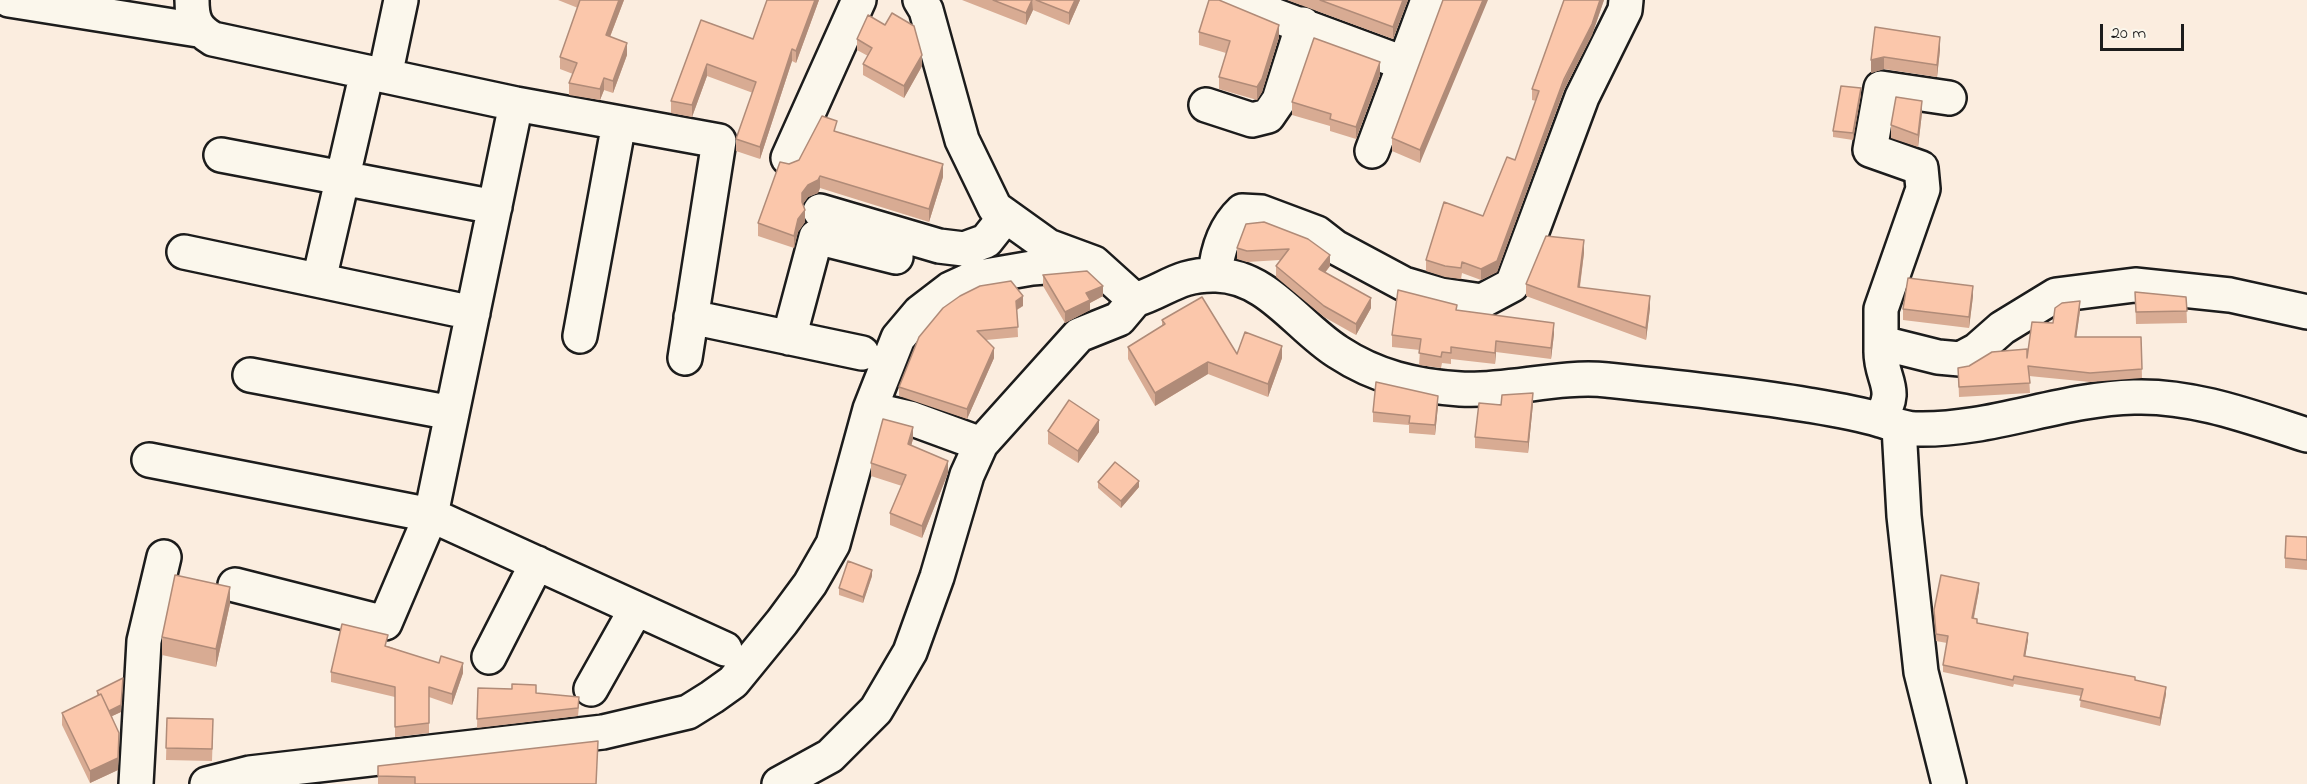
<!DOCTYPE html>
<html>
<head>
<meta charset="utf-8">
<style>
	body { margin:0 }
	#map { position:relative; width:2307px; height:784px; overflow:hidden; background:#fbeddf; font-family:"Indie Flower",sans-serif }
	canvas { display:block }
	.scale { position:absolute; left:2100px; top:24px; width:84px; height:27px; box-sizing:border-box; border:3px solid #1c1c1c; border-top:0; padding-left:8px; font-size:18px; line-height:21px; white-space:nowrap; color:#1c1c1c; -webkit-text-stroke:4px #fbf7ec; paint-order:stroke }
</style>
</head>
<body>
<div id="map">
<canvas width="2307" height="784"></canvas>
<div class="scale">20 m</div>
</div>
<script>
const ctx = document.querySelector('canvas').getContext('2d');
ctx.lineJoin = 'round';
function stroke(path, color, width, dash) {
  ctx.strokeStyle = color;
  ctx.lineWidth = width;
  ctx.lineCap = dash ? 'butt' : 'round';
  ctx.setLineDash(dash || []);
  ctx.stroke(path);
}
function fill(path, color) {
  ctx.fillStyle = color;
  ctx.fill(path, 'evenodd');
}
const minor = new Path2D(`
	M9 0 198 30
	M192 0C192 20 196 29 213 39L516 104 719 141 685 358
	M920 0 926 10 962 140 995 208 1048 246 1094 263 1135 300C1167 290 1178 274 1216 275 1268 276 1298 327 1338 352 1376 377 1415 386 1460 389 1505 392 1560 375 1607 380 1674 387 1742 394 1808 405 1832 409 1857 413 1880 420 1892 423 1903 429 1916 429 1990 431 2060 399 2134 397 2193 395 2251 417 2307 435
	M1233 0 1406 64
	M385 76 401 0
	M1206 105 1252 120 1268 116 1279 100 1303 24
	M1372 151 1428 0
	M221 155 495 207
	M788 158 859 0
	M820 211 939 246 964 249 986 241 1005 217
	M184 252 473 313
	M1215 275C1217 252 1224 228 1242 211L1261 212 1317 233 1335 247 1404 284 1441 295 1482 301 1512 285 1582 97 1625 10 1626 0
	M319 280 367 72
	M691 317 862 353
	M580 336 619 123
	M789 338 816 237 896 257
	M1881 350V309L1923 189 1921 168 1870 150 1881 88 1949 98
	M250 375 452 413
	M870 409 910 418 981 444
	M1879 419C1901 389 1880 380 1881 350L1894 346 1938 357 1960 359 1977 350 2002 328 2056 295 2135 285 2230 295 2307 312
	M1899 427 1904 516 1921 672 1949 784
	M149 460 431 515 725 649
	M235 585 385 623 431 515 516 104
	M489 657 537 563
	M591 689 636 609
	M136 784 144 641 164 557
	M207 784 250 773 603 732 688 712 712 697 733 682 782 622 810 584 833 544 870 409 898 338 920 312 950 289 974 278 1032 268 1084 264
	M779 784 830 756 876 710 910 652 937 577 967 475 981 444 1079 335 1119 319 1135 300`);
stroke(minor, '#1c1c1c', 38);
stroke(minor, '#fbf7ec', 33);
fill(new Path2D(`
	M558 0H624L610 37 627 55 613 93 604 90 600 100 569 95V83L573 74 560 69V57L578 8Z
	M819 0 796 63 792 61 760 159 736 151V139L753 93 707 76 692 117 671 113V101L701 20 753 39Z
	M962 0H1080L1069 25 1033 10 1026 25Z
	M1287 0H1408L1393 39Z
	M1443 0 1420 163 1392 151V138Z
	M1564 0H1604L1592 35 1564 90 1497 272 1481 280 1462 273 1461 279 1445 277 1426 271V260L1483 216 1515 160 1536 101 1532 100V89Z
	M885 25 922 66 904 98 863 75V64L868 56 857 50V39Z
	M1875 27 1940 50 1937 77 1884 69 1871 73Z
	M1199 32 1279 37 1262 92 1257 100 1219 89V77L1226 53 1199 45Z
	M1380 75 1356 139 1330 131V126L1292 115V102Z
	M1861 94 1853 140 1833 137V131Z
	M1922 113 1918 147 1891 138V125Z
	M837 132 943 177 929 222 820 188 818 193 808 197 803 204 805 222 798 232 794 248 758 236V223L789 164 799 160Z
	M1246 224 1330 266 1325 273 1371 308 1356 335 1324 317 1276 277V266L1280 260 1247 262 1237 259V248Z
	M1584 253 1580 287 1650 308 1646 340 1526 296V284Z
	M1043 275 1103 296 1090 303V310L1065 323 1043 286Z
	M2135 292 2186 297 2187 323 2136 324Z
	M1973 296 1969 328 1903 320V309Z
	M1023 306 1017 310 1018 337 986 340 994 358 967 419 899 396V387L919 337Z
	M1457 310 1554 334 1551 359 1496 352 1495 364 1451 359V364L1442 363 1441 368 1419 365 1420 350 1392 347V335Z
	M2080 311 2076 337H2141L2142 378 2090 382 2029 376 2030 393 1959 397 1958 368 2027 358 2053 323Z
	M1162 320 1237 354 1282 358 1268 397 1208 374 1155 406 1128 359V347L1162 326Z
	M1533 404 1528 453 1475 448V437L1501 405Z
	M1438 406 1435 435 1409 433V425L1373 422V412Z
	M1048 431 1099 432 1078 463 1048 444Z
	M913 439 911 446 948 473 922 538 890 525V513L902 486 871 476V463Z
	M1098 482 1139 487 1121 508 1098 488Z
	M2307 537V570L2285 568V558Z
	M872 576 863 603 839 595V588Z
	M1979 590 1974 618 1977 623 2028 640 2025 657 2135 681 2166 694 2160 726 2080 707 2081 696 2014 684 2013 687 1943 672V665L1947 643 1936 641 1934 610Z
	M230 604 216 667 162 655V637Z
	M388 646 463 673 452 705 429 697V733L395 737V697L331 682V672Z
	M478 688 536 693 579 706 578 716 477 728Z
	M97 691 121 712 112 716 119 745 118 770 90 783 62 725V713L97 696Z
	M167 718 213 731 212 761 166 760Z
	M378 766 597 784H378Z`), '#d8ab93');
fill(new Path2D(`
	M619 0H624L606 47V35Z
	M815 0H819L796 63V51Z
	M1032 0 1033 10 1026 25V13Z
	M1075 0H1080L1069 25V13Z
	M1403 0H1408L1393 39V27Z
	M1483 0H1488L1420 163V150Z
	M1600 0H1604L1592 35 1564 90 1497 272 1481 280V269Z
	M1279 25V37L1262 92 1257 100V87Z
	M1940 37V50L1937 77V65Z
	M627 43V55L613 93V81Z
	M792 49V61L760 159V147Z
	M922 55V66L904 98V86Z
	M1884 57V69L1871 73V60Z
	M1380 62V75L1356 139V127Z
	M707 64V76L692 117V105Z
	M604 78V90L600 100V89Z
	M1861 88V94L1853 140V133Z
	M1922 101V113L1918 147V135Z
	M943 164V177L929 222V209Z
	M820 176V188L818 193 808 197 802 205 805 210V222L798 232 794 248V236L802 193 808 185Z
	M1584 240V253L1578 299V287Z
	M1330 255V266L1319 280V269Z
	M1103 286V296L1090 303V310L1065 323V312L1086 293Z
	M1973 286V296L1969 328V317Z
	M1023 296V306L1016 310V301Z
	M1650 296V308L1646 340V328Z
	M1371 298V308L1356 335V324Z
	M2080 301V311L2075 347V337Z
	M1554 323V334L1551 359V348Z
	M1496 341V352L1495 364V353Z
	M1282 346V358L1268 397V384Z
	M994 348V358L967 419V409Z
	M1208 362V374L1155 406V393Z
	M1533 393V404L1528 453V442Z
	M1438 396V406L1435 435V425Z
	M1099 420V432L1078 463V451Z
	M913 427V439L908 457V444Z
	M948 461V473L922 538V526Z
	M1139 481V487L1121 508V501Z
	M872 570V576L863 603V597Z
	M1979 583V590L1972 626V618Z
	M230 587V604L216 667V649Z
	M2028 633V640L2024 664V656Z
	M463 663V673L452 705V694Z
	M123 678 121 712 108 718V712Z
	M2166 687V694L2160 726V718Z
	M119 733 118 770 90 783V771Z`), '#b08b78');
const building = new Path2D(`
	M580 0H619L606 35 627 43 613 81 604 78 600 89 569 83 577 63 560 57Z
	M767 0H815L796 51 792 49 760 147 736 139 756 82 707 64 692 105 671 101 701 20 753 39Z
	M993 0H1032L1026 13Z
	M1036 0H1075L1069 13Z
	M1209 0H1219L1279 25 1262 79 1257 87 1219 77 1230 41 1199 32Z
	M1320 0H1403L1393 27Z
	M1443 0H1483L1420 150 1392 138Z
	M1564 0H1600L1592 24 1564 79 1497 261 1481 269 1462 262 1461 268 1445 266 1426 260 1444 202 1483 216 1507 157 1515 160 1539 91 1532 89Z
	M892 13 914 26 922 55 904 86 863 64 872 48 857 39 868 15 885 25Z
	M1875 27 1940 37 1937 65 1884 57 1871 60Z
	M1314 38 1380 62 1356 127 1330 119 1331 114 1292 102Z
	M1841 86 1861 88 1853 133 1833 131Z
	M1896 97 1922 101 1918 135 1891 125Z
	M822 116 837 121 834 131 943 164 929 209 820 176 818 180 808 185 802 193V202L805 210 798 219 794 236 758 223 780 162 789 164 799 160Z
	M1264 222 1308 239 1330 255 1319 269 1371 298 1356 324 1324 306 1276 266 1289 249 1247 251 1237 248 1246 224Z
	M1546 236 1584 240 1578 287 1650 296 1646 328 1526 284Z
	M1087 271 1103 286 1086 293 1090 300 1065 312 1043 275Z
	M1908 278 1973 286 1969 317 1903 309Z
	M1011 281 1023 296 1016 301 1018 327 977 331 994 348 967 409 899 387 919 337 943 308 960 296 980 286Z
	M1398 290 1457 305 1456 310 1554 323 1551 348 1496 341 1495 353 1451 347V353L1442 352 1441 357 1419 353 1421 339 1392 335Z
	M2135 292 2186 297 2187 311 2136 312Z
	M1202 297 1237 354 1245 332 1282 346 1268 384 1208 362 1155 393 1128 347 1165 324 1162 320Z
	M2080 301 2075 337H2141L2142 369 2090 373 2028 366 2030 383 1959 387 1958 368 1969 366 1992 352 2027 349V358L2032 322 2053 323 2055 308 2062 303Z
	M1376 382 1438 396 1435 425 1409 423 1410 416 1373 412Z
	M1533 393 1528 442 1475 437 1479 403 1501 405 1502 395Z
	M1069 400 1099 420 1078 451 1048 431Z
	M883 419 913 427 908 444 948 461 922 526 890 513 906 475 871 463Z
	M1115 462 1139 481 1121 501 1098 482Z
	M2286 536 2307 537V560L2285 558Z
	M848 561 872 570 863 597 839 588Z
	M175 575 230 587 216 649 162 637Z
	M1941 575 1979 583 1972 618 1977 619V623L2028 633 2024 656 2135 677V680L2166 687 2160 718 2080 700 2083 689 2014 676 2013 680 1943 665 1948 636 1936 634 1934 610Z
	M342 624 388 635 385 646 439 663 441 656 463 663 452 694 429 687V723L395 727V687L331 672Z
	M123 678 121 705 109 711 101 694 99 695 97 691Z
	M512 684 536 685V693L579 697 578 708 477 719 478 688 512 689Z
	M101 694 119 733 118 758 90 771 62 713Z
	M167 718 213 719 212 749 166 748Z
	M598 741 596 784H415V777L378 776V766Z`);
fill(building, '#fbc7ab');
stroke(building, '#b08b78', 1.5);
</script>
</body>
</html>
